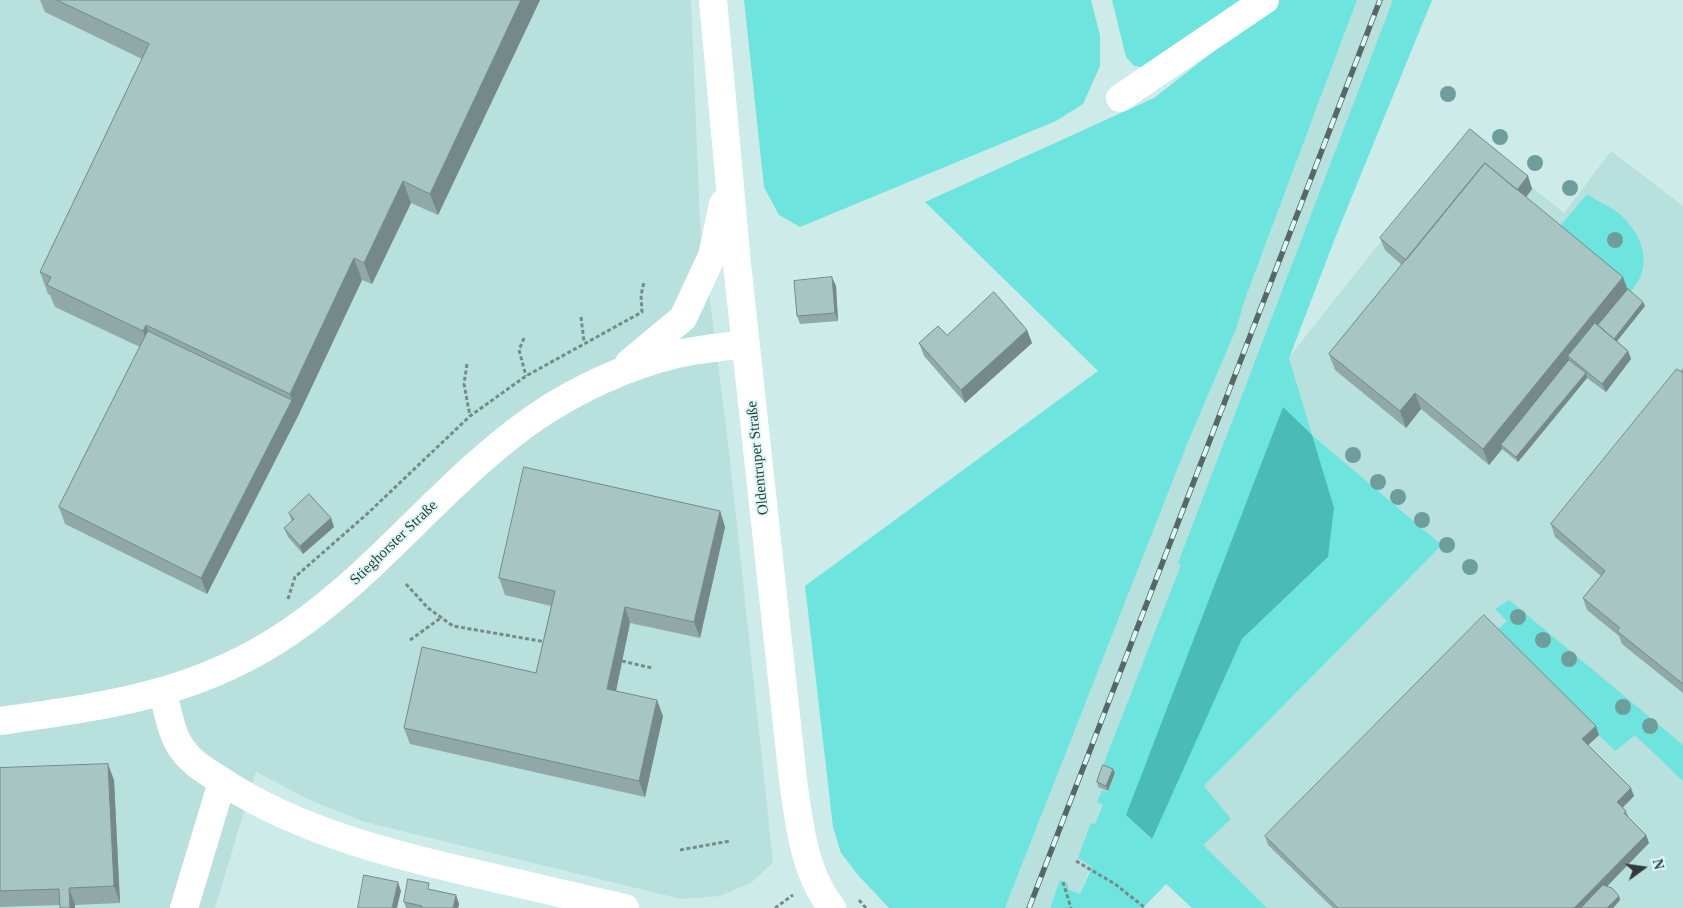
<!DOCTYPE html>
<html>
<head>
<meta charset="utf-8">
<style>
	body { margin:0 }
	#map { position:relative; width:1683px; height:908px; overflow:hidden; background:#cdece9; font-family:"Times New Roman",serif }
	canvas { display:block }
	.north { position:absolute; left:1618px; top:843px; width:50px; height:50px; -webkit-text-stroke:4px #daf9f7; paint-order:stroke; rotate:76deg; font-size:14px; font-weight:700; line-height:20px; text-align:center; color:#2f3b3a }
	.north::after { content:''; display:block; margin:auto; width:18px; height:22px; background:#2f3b3a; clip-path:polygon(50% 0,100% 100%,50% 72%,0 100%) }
</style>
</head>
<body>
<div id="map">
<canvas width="1683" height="908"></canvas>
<div class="north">N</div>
</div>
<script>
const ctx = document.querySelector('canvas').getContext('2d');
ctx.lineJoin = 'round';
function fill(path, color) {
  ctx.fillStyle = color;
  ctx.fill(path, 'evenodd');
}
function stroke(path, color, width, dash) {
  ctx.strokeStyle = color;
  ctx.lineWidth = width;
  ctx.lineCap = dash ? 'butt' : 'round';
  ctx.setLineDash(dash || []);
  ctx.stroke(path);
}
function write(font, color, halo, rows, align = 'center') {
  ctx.font = font + ' "Times New Roman",serif';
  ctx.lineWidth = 4;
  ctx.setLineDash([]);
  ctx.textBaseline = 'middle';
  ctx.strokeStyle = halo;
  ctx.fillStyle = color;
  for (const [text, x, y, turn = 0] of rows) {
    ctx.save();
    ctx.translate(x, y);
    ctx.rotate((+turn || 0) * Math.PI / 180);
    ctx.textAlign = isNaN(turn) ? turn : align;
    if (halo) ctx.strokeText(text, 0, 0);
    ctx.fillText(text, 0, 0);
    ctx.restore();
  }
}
fill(new Path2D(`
	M0 0H691L700 222 728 442 773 862 752 882 720 896 681 899 365 822 310 800 256 772 215 908H0Z
	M1357 0H1432L1337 233 1290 356 1466 134 1564 213 1611 151 1683 206V908H1267L1202 845 1204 786 1442 545 1312 435 1283 407 1152 839 1088 873 1080 895 1069 890 1060 880 1050 908H1005L1188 442 1237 327 1244 302Z`), '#b8e0dd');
fill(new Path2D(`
	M744 0H1091L1100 35V66L1083 104 1056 121 800 227 779 215 764 187Z
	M1112 0H1248L1148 68 1134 66 1126 57Z
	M1279 0H1357L1244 302 1237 327 1188 442 1005 908H889L858 875 841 853 833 827 805 586 1098 371 925 202 1154 98Z
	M1393 0H1432L1337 233 1289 358 1312 435 1442 545 1204 786 1231 819 1203 845 1267 908H1192L1166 884 1143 908H1050L1060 880 1067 883 1069 890 1080 894 1092 867 1078 858 1091 823 1095 824 1103 805 1097 802 1102 790 1108 792 1116 773 1102 768 1181 565 1178 563ZM1283 407 1328 557 1242 639 1151 839 1127 815Z
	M1587 194C1598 202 1613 207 1623 217 1645 239 1653 270 1629 293L1555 232Z
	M1509 600 1683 745V781L1635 735 1615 751 1495 632 1507 621 1495 609Z`), '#6ee4de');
fill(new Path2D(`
	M1283 407 1312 435 1334 508 1328 557 1242 639 1152 839 1126 815Z`), '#4bbbb6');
stroke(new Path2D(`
	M581 317 584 342
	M524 338 519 350 526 376
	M467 364 464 384 470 416
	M406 584 428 608 453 626 546 642
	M288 599 295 577 367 514 470 416 526 376 642 312 641 295 644 282
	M410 640 442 617
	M622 661 652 668
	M680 850 730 841
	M1076 861 1115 884 1144 907
	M1063 882 1071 908
	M859 900 866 908
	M775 908 793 895`), '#768b89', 3, [4, 2.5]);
stroke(new Path2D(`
	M713 0 737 264 793 780C799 823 804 873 832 908
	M1120 98 1265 0
	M629 363 683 318 712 256 723 204
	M163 693C168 711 171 735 183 750 193 765 213 775 228 785 303 832 390 854 477 874 526 885 575 897 625 908
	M0 721C98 707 184 697 271 644 372 583 440 483 536 417 577 389 629 365 677 354 700 349 723 347 746 344
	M184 908 219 792 225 783`), '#fff', 28);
const rail = new Path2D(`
	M1029 908 1380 0`);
stroke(rail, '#566766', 5.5);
stroke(rail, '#daf9f7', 4, [11]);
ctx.fillStyle = '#6e9e9b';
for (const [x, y] of [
	[1448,94],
	[1500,137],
	[1535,163],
	[1570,188],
	[1615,240],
	[1353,455],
	[1378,482],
	[1398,497],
	[1422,520],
	[1447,545],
	[1470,567],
	[1518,617],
	[1543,640],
	[1569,659],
	[1623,707],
	[1650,726]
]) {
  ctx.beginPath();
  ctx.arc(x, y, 8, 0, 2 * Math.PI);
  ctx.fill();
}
fill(new Path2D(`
	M40 0H540L438 215 411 203 372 284 362 280 298 416 207 594 65 524 59 507 140 347 55 307 50 295 48 294 40 272 142 59 45 12Z
	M1528 176 1532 189 1526 197 1628 289 1645 306 1617 341 1628 351 1631 359 1606 392 1587 378 1518 462 1502 449 1489 465 1421 409 1406 428 1335 370 1329 354 1402 265 1385 250 1380 238Z
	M836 286 838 321 800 324 797 316Z
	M1027 330 1032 343 965 403 924 356 919 343 947 335Z
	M1683 368V693L1622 644 1619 636 1587 610 1583 598 1601 576 1555 537 1551 524Z
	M720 511 725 527 700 638 630 623 616 691 663 716 645 797 410 744 404 728 536 673 551 606 505 595 499 578Z
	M289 513 331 518 334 527 303 554 288 537 284 528 292 522Z
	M1599 735 1588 745 1634 796 1623 807 1626 811 1629 818 1646 835 1649 843 1607 886 1619 896 1620 900 1613 908H1333L1268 845 1265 836Z
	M0 768 114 780 120 903 75 905V908H60V905L0 907Z
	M1115 773 1108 791 1098 787 1097 782Z
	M431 890 456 895 459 904 458 908H406L404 902Z`), '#90a9a8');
fill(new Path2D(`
	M521 0H540L438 215 430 194Z
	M1528 176 1532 189 1521 204 1516 192Z
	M403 181 411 203 372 284 364 263Z
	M354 258 362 280 298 416 207 594 201 578 292 400 290 394Z
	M832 277 836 286 838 321 835 313Z
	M1623 277 1629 293 1568 356 1571 365 1501 445 1502 449 1489 465 1483 449Z
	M1643 302 1645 306 1614 345 1613 341Z
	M146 325 154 347 151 353 143 331Z
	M1027 330 1032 343 965 403 961 390Z
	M1628 351 1631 359 1606 392 1602 384Z
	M1586 373 1587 378 1518 462 1516 457Z
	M1415 393 1421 409 1406 428 1400 411Z
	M720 511 725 527 700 638 694 622Z
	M331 518 334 527 303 554 300 546Z
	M625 607 630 623 613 705 607 689Z
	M657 700 663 716 645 797 639 781Z
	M1596 726 1599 735 1585 748 1582 739Z
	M108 764 114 780 120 903 114 886Z
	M1113 769 1115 773 1108 791 1106 786Z
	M1631 788 1634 796 1620 810 1617 802Z
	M1646 835 1649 843 1586 908H1574Z
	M398 882 401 891 397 908H392Z
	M69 888 75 905V908H70Z
	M456 895 459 904 458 908H453Z
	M1619 896 1620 900 1613 908H1607Z`), '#758a88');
const building = new Path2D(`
	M57 0H521L430 194 403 181 364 263 354 258 290 394 146 325 143 331 47 285 51 277 40 272 149 44Z
	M1470 129 1528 176 1517 190 1485 163 1406 260 1380 238Z
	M1485 163 1623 277 1483 449 1415 393 1400 411 1329 354Z
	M832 277 835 313 797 316 794 281Z
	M1628 289 1643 302 1614 339 1598 325Z
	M994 292 1027 330 961 390 919 343 938 326 947 335Z
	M1595 323 1628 351 1602 384 1568 356Z
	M148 331 292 400 201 578 59 507Z
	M1569 360 1586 373 1516 457 1501 445Z
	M1677 369 1683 373V684L1617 631 1620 628 1583 598 1605 571 1551 524Z
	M524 467 720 511 694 622 625 607 607 689 657 700 639 781 404 728 422 647 536 673 555 591 499 578Z
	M309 494 331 518 300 546 284 528 294 519 289 513Z
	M1484 615 1596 726 1582 739 1631 788 1617 802 1626 811 1624 813 1646 835 1574 908H1338L1265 836Z
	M108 764 114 886 69 888 70 908H60L59 889 0 891V768Z
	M1103 765 1113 769 1106 786 1097 782Z
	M364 875 398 882 392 908H358Z
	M408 879 429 883 428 889 456 895 453 908H422V906L404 902Z
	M1603 885 1612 888 1619 896 1607 908H1581Z`);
fill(building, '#a7c5c3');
stroke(building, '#758a88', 1);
write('15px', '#2f3b3a', '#daf9f7', [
	["Oldentruper Straße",758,458,-96],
	["Stieghorster Straße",394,543,-44]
]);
</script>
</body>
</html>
